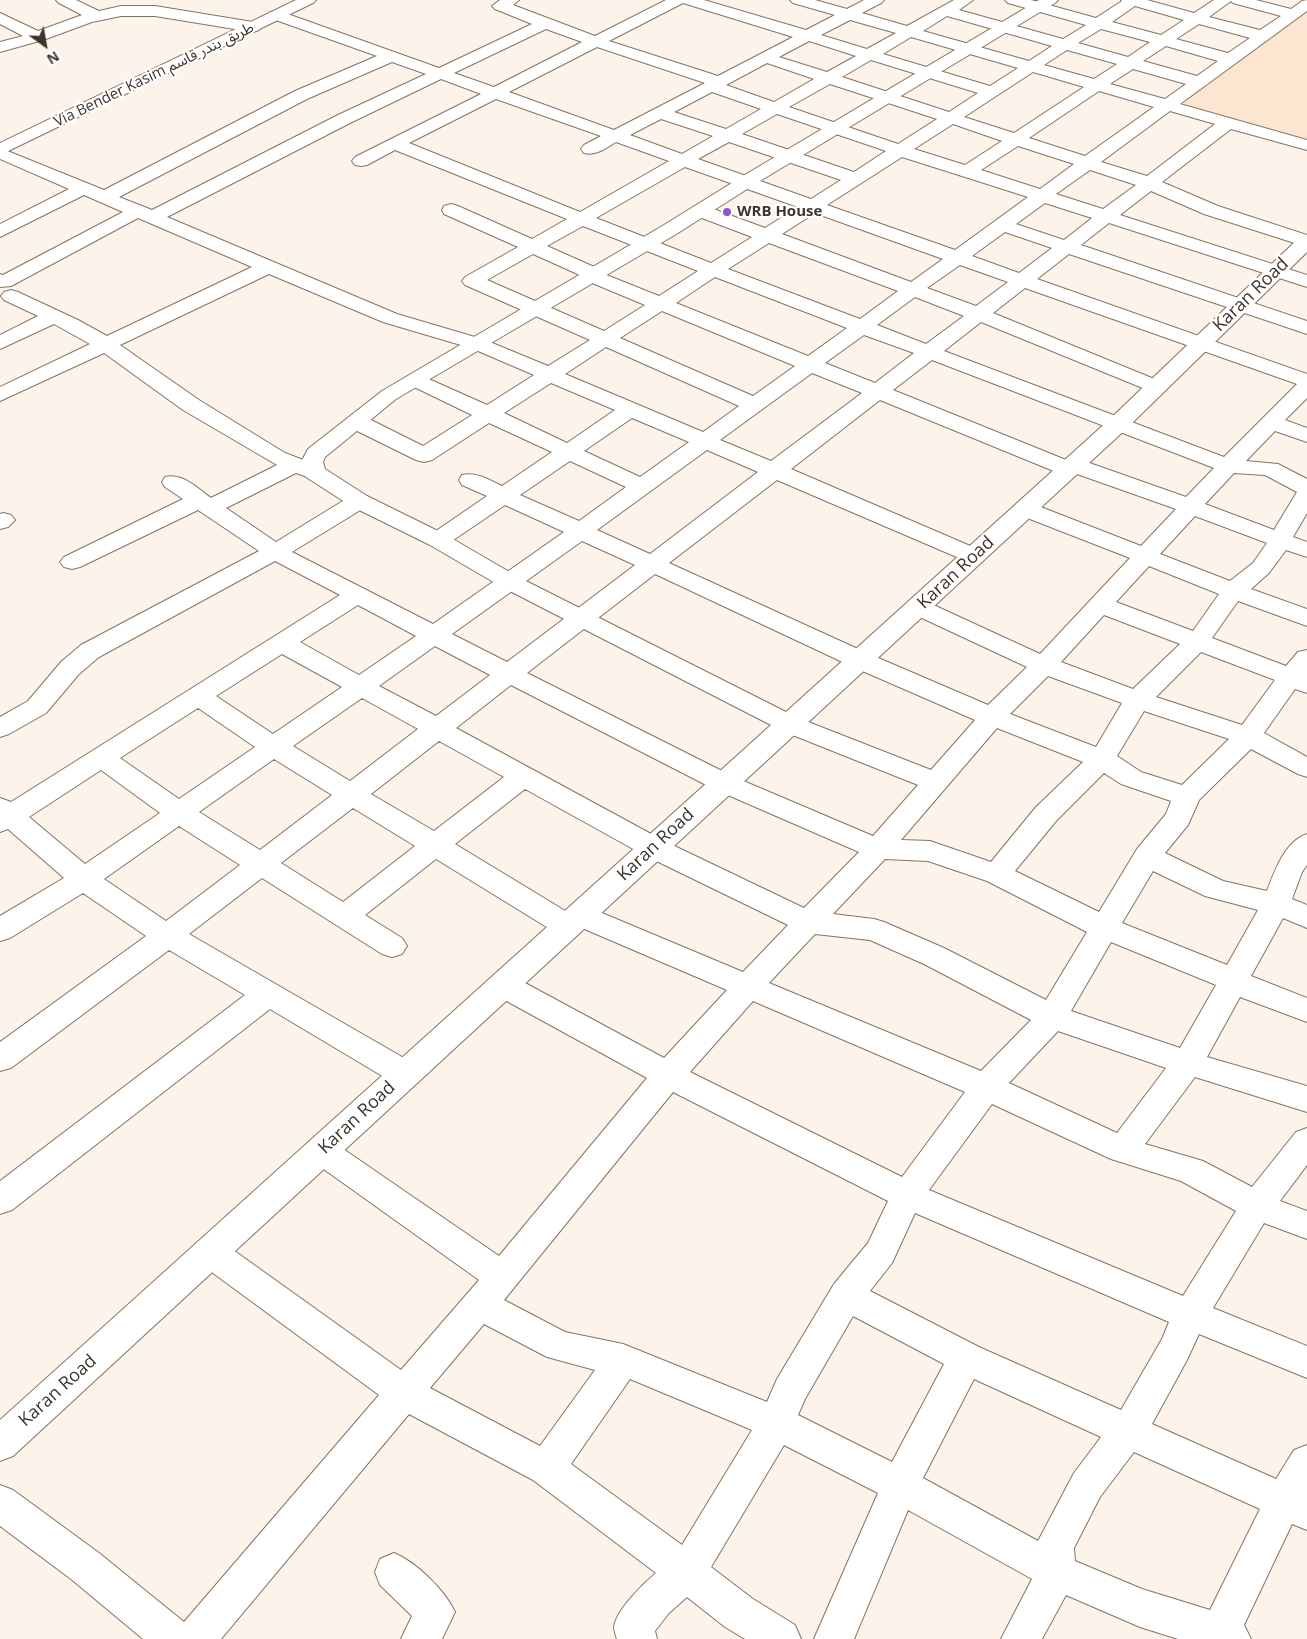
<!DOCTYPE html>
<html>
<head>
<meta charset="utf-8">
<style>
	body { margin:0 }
	#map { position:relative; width:1307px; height:1639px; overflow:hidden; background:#fcf3eb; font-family:"Open Sans",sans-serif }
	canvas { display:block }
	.north { position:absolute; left:20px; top:20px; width:50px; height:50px; -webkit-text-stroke:4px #fff; paint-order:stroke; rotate:148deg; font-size:14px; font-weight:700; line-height:20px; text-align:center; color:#3d352d }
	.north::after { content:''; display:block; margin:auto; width:18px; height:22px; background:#3d352d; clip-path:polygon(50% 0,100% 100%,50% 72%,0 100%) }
</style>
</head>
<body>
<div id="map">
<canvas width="1307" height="1639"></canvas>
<div class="north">N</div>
</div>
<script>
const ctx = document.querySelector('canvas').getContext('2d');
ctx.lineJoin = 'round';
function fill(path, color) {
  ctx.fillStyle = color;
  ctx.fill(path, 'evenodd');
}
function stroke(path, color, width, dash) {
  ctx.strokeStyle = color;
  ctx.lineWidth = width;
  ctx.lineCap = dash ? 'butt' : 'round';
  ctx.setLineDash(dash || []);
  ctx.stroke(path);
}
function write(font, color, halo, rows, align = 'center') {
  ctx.font = font + ' "Open Sans","Noto Sans Arabic",sans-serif';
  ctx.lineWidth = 4.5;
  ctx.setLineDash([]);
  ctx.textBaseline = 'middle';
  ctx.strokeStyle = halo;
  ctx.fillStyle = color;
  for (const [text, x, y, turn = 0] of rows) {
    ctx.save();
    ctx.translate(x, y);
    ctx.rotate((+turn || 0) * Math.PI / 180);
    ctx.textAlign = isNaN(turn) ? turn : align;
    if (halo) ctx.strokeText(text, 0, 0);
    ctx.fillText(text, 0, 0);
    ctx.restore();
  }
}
fill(new Path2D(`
	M1307 8V141L1176 103Z`), '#fde6d1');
const minor = new Path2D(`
	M56 0H76L99 11 121 6H155L253 22 259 24 261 27 259 30 253 32 155 16H121L92 22 43 40 0 52V42L23 36 0 24V13L38 31 82 15 59 3Z
	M500 0H519L513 5 595 36 666 0H704L806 30 835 15 793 3 790 0H815L847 9 864 0H884L881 3 862 13 907 26 954 0H973L959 10 1063 39 1086 25 1008 3 1005 0H1031L1096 18 1122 1 1121 0H1147L1194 13 1214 0H1256L1291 9 1302 1 1307 0V11L1180 104 1307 140V150L1231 129 1162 182 1218 206 1307 235V247L1204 214 1151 191 1120 215 1307 275V287L1109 223 1081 245 1307 321V334L1069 254 1037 279 1307 374V398L1285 420 1307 428V442L1275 431 1246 461 1278 464 1307 479V513L1293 537 1307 542V557L1286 550 1269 573 1251 589 1307 609V626L1238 601 1212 638 1286 666 1298 652 1307 650V693L1295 689 1264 733 1307 757V777L1298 774 1251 749 1199 800 1188 825 1165 853 1223 881 1267 891C1274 872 1285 841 1307 834V865L1302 872 1292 899 1307 905V928L1283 918 1251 976 1307 998V1022L1240 997 1207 1057 1307 1086V1112L1195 1077 1145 1144 1203 1161 1252 1187 1296 1132 1307 1128V1165L1280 1201 1307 1211V1239L1264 1223 1213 1308 1307 1346V1378L1199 1334 1187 1360 1152 1424 1276 1479 1294 1450 1307 1445V1530L1292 1524 1244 1625 1251 1639H1178L1140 1627 1066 1595 1042 1639H1001L1032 1579 908 1510 854 1639H814L878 1493 784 1445 711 1567 753 1599 795 1625 801 1639H745L725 1627 687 1597 669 1613 655 1631 657 1639H617C616 1636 614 1630 614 1627 616 1610 644 1583 656 1573L533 1480 409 1414 221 1639H143L71 1579 0 1526V1485L13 1490 99 1553 184 1622 379 1395 198 1262 193 1252 198 1242 210 1237 222 1242 401 1370 479 1280 311 1160 306 1151 311 1142 322 1138 333 1142 499 1256 647 1078 492 993 488 985 492 977 503 974 514 977 664 1058 727 990 582 928 578 934 568 937 558 934 436 859 365 915 402 938 407 946 402 954 392 957 382 954 262 878 189 934 416 1065 421 1074 416 1083 405 1086 394 1083 270 1009 12 1210 0 1214V1181L245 995 169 950 11 1068 0 1071V1042L146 936 83 893 10 938 0 941V916L64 878 8 829 0 832V798L11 802 340 595 275 561 99 657 79 674 46 713 9 734 0 737V717L28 701 61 662 81 645 259 551 198 510 80 567 72 569 64 567 60 562 64 557 183 499 165 487 162 482 165 477C183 473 197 488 211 498L277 465 183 410 104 353 0 401V387L90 344 54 324 0 349V335L38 316 4 300 1 296 4 292 11 290 18 292 78 320 107 336 252 267 138 218 11 286 0 287V274L3 275 123 212 84 195 0 237V224L69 189 0 159V148L104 190 295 91 377 56 270 18 268 15 270 12H282L439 68 532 24 495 9 492 6ZM1231 1 1233 3 1281 16 1260 30 1209 17ZM683 3 793 37 718 76 609 41ZM1135 6 1184 20 1161 35 1112 22ZM947 16 1052 46 1029 61 923 31ZM850 20 896 33 867 49 821 35ZM1199 24 1250 38 1228 53 1176 39ZM546 29 582 42 494 87 454 73ZM1101 29 1150 42 1128 57 1078 43ZM911 37 1018 68 990 86 883 54ZM809 41 856 56 827 72 779 57ZM1166 46 1218 61 1197 76 1143 61ZM597 47 705 83 614 130 509 92ZM1067 50 1117 64 1094 79 1044 65ZM871 60 978 93 949 112 842 77ZM392 62 426 74 338 115 152 210 119 197 307 99ZM767 63 814 79 774 102 726 85ZM1133 69 1186 84 1165 99 1110 84ZM1033 72 1084 87 1014 133 964 117ZM441 79 481 94 355 157 352 161 355 165 361 166 367 165 395 150 567 219 532 239 458 206 451 204 444 206 442 210 444 214 518 247 465 277 462 281 465 285 590 340 548 366 485 340 397 314 167 217 350 123ZM830 84 937 119 898 144 789 107ZM1099 91 1154 107 1085 156 1029 138ZM712 92 761 109 726 129 674 112ZM496 99 601 136 584 145 581 149 584 153C596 156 606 148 616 142L669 161 580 212 409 143ZM1170 111 1215 124 1147 176 1101 162ZM777 114 886 151 854 172 742 134ZM661 119 713 136 682 154 630 135ZM953 124 1002 141 965 165 914 149ZM729 142 841 180 811 199 698 159ZM1018 146 1074 164 1040 189 981 170ZM902 157 1028 197 955 250 827 205ZM685 167 798 207 765 228 708 207 701 205 694 207 692 211 694 215 752 237 711 263 596 218ZM1090 170 1136 185 1103 209 1056 194ZM1045 203 1092 218 1064 240 1016 224ZM815 213 943 259 911 282 782 234ZM583 226 698 271 659 296 604 274 601 270 547 246ZM1005 232 1052 248 1019 273 972 256ZM769 243 898 291 860 319 728 269ZM533 254 582 276 585 280 645 305 604 331 487 280ZM960 265 1008 282 976 306 927 288ZM269 274 383 322 471 348 534 375 487 405 422 376 415 374 408 376 405 380 408 384 472 415 423 446 365 417 357 416 349 417 346 422 349 427 416 460 424 462 432 460 489 423 552 452 502 486C489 480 477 472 462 475L459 480 462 485 487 496 430 535 426 540 430 545 438 547 446 545 505 505 564 532 433 624 292 552 367 506 370 501 367 496 359 494 351 496 276 542 226 508 296 473 314 479 322 477 325 472 322 467 285 453 199 400 120 345ZM715 277 847 328 808 356 676 303ZM1025 288 1297 384 1224 457 944 351 981 322 1150 391 1157 393 1164 391 1168 387 1164 383 993 313ZM915 297 964 316 926 344 877 325ZM662 311 795 366 753 396 620 338ZM864 335 914 353 875 383 825 363ZM606 347 739 406 703 432 565 374ZM932 360 1214 468 1186 497 1081 460 1073 458 1066 460 893 390ZM812 373 862 393 771 461 720 440ZM551 383 615 410 567 443 504 413ZM880 400 1061 474 1069 476 1077 474 1176 509 1141 546 1033 504 1025 502 1017 504 1014 509 1017 514 1130 558 1040 654 927 602 918 600 909 602 906 607 909 612 1027 667 988 705 869 654 669 563 777 480 966 561 974 563 982 561 986 556 982 551 791 469ZM632 418 689 442 640 477 584 451ZM707 450 758 472 650 554 597 530ZM570 461 626 487 579 521 520 495ZM1234 473 1265 475 1297 492 1274 530 1205 504ZM1195 516 1267 543 1253 563 1230 581 1160 554ZM582 541 635 565 507 662 452 634ZM1149 566 1219 594 1193 631 1116 602ZM655 574 851 666 975 720 931 770 798 718 789 715 780 718 776 724 780 730 918 785 873 836 734 777 527 673ZM358 605 416 636 359 675 300 642ZM1104 615 1180 644 1133 689 1061 662ZM435 646 490 675 436 716 379 686ZM1201 652 1275 680 1242 725 1156 697ZM282 654 342 687 273 734 216 696ZM1048 676 1122 703 1096 747 1010 714ZM511 685 714 789 859 852 804 908 664 841 456 728ZM362 698 418 729 350 781 293 746ZM198 708 255 747 179 799 120 758ZM1144 711 1229 739 1182 785 1141 772 1117 756ZM997 728 1083 762 1036 807 991 862 930 841 901 840ZM439 741 504 777 434 831 371 794ZM274 759 332 795 260 850 199 812ZM101 770 160 813 85 864 29 817ZM1104 773 1121 784 1171 801 1166 814 1137 849 1099 912 1015 871 1056 821ZM525 789 644 855 788 925 743 972 590 908 580 904 570 908 567 912 455 844ZM353 808 415 846 343 902 281 863ZM179 826 240 865 166 921 104 879ZM885 859 928 861 987 881 1087 932 1046 1000 944 948 884 922 874 919 833 914ZM1153 871 1205 896 1258 910 1227 965 1122 923ZM815 934 870 940 924 964 1031 1020 981 1071 769 983ZM1111 942 1216 985 1180 1048 1071 1011ZM753 1001 965 1092 902 1177 690 1072ZM1058 1031 1166 1068 1117 1133 1009 1083ZM673 1092 888 1201 868 1243 834 1284 777 1379 767 1402 623 1344 565 1332 504 1300ZM992 1104 1111 1159 1181 1181 1236 1211 1183 1296 929 1190ZM915 1213 1169 1322 1162 1339 1121 1410 979 1347 870 1291 892 1263ZM853 1316 944 1364 892 1462 798 1415 805 1399ZM484 1324 547 1357 595 1370 540 1446 430 1388ZM630 1379 752 1430 682 1545 571 1464ZM974 1379 1101 1437 1074 1473 1038 1541 923 1478ZM1134 1452 1260 1509 1210 1610 1142 1589 1075 1561 1074 1548 1100 1497Z
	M3 513 11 515 15 520 8 527 0 529V514Z
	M394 1553C416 1562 445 1590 455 1612L442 1639H401L412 1616 380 1585 375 1572 380 1559Z`);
const tertiary = new Path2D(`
	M296 0H316L313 3 0 155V143Z
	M1039 0H1058L1055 3 755 184 678 233 396 399 325 457 323 462 325 469 367 496 446 535 518 577 786 712 1110 419 1300 237 1307 235V252L1126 429 13 1456 0 1461V1420L771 725 502 587 430 545 351 506 306 477 303 472 301 462 308 449 382 391 664 225 743 176Z`);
stroke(minor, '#877360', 2);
stroke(tertiary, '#877360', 2);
fill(minor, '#fff');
fill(tertiary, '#fff');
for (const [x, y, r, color] of [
	[727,212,5,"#8c57cf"]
]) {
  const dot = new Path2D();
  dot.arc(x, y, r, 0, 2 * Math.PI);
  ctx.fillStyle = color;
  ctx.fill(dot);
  stroke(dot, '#fff', 2);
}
write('15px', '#3d352d', '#fff', [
	["Via Bender Kasim طريق بندر قاسم",154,75,-26]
]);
write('bold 15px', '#3d352d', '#fff', [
	["WRB House",737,212]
], 'left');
write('18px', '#3d352d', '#fff', [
	["Karan Road",1251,295,-44],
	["Karan Road",956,573,-43],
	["Karan Road",656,845,-43],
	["Karan Road",357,1118,-43],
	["Karan Road",58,1391,-42]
]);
</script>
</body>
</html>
